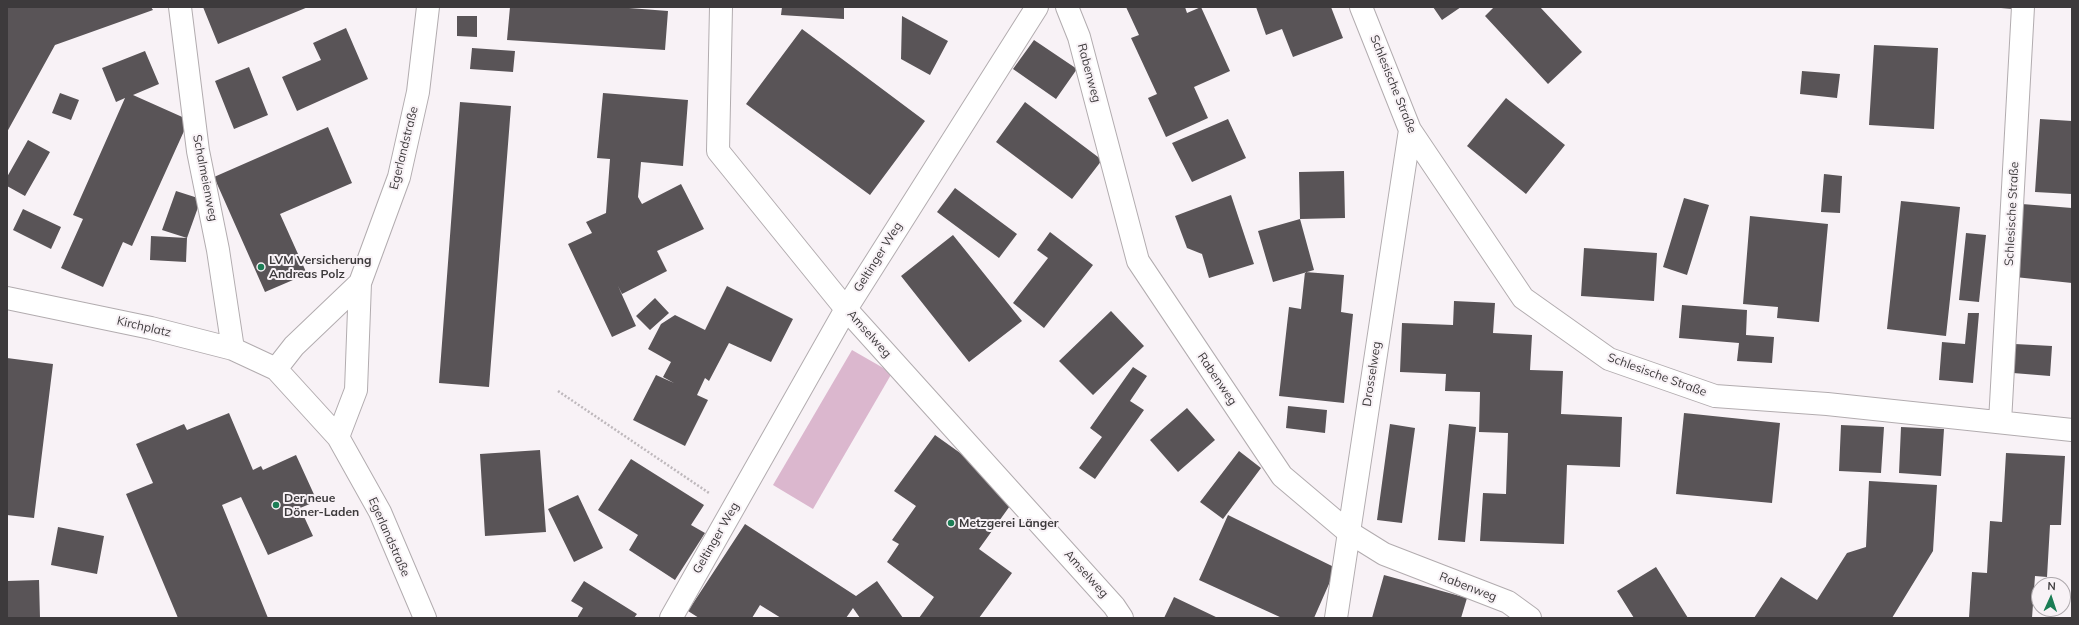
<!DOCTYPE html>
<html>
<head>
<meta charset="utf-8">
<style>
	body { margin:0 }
	#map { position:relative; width:2079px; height:625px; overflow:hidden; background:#f8f2f6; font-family:Mulish,sans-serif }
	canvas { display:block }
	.frame { position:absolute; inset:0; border:8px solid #3d3a3c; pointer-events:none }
	.north { position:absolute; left:2031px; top:577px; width:40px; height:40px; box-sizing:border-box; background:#f8f2f6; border:1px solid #ada8ac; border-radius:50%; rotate:3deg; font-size:11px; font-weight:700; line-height:16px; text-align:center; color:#3d3a3c }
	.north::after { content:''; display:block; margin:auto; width:14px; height:18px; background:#1c7d55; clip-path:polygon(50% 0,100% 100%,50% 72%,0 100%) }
</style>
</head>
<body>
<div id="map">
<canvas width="2079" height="625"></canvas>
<div class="frame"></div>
<div class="north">N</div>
</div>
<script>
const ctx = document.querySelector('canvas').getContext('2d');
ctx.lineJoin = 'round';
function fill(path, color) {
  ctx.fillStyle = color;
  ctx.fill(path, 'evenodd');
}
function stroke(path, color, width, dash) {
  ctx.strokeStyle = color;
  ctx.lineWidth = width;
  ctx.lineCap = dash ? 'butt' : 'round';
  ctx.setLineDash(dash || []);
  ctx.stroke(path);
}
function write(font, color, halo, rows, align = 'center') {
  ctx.font = font + ' Mulish,sans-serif';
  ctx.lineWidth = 4;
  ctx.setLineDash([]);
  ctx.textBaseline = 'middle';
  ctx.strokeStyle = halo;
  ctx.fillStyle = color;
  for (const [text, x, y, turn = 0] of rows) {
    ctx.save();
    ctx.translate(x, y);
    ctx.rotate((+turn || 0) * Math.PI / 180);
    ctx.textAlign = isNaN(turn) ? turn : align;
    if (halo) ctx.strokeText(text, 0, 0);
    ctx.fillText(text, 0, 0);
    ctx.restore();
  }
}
fill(new Path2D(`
	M852 350 892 373 813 509 773 485Z`), '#dbb7ce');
fill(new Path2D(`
	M7 7H151L153 10 55 45 7 132Z
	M203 7H308L218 44Z
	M510 7H629V8L668 11 665 50 507 40Z
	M782 7H844V19L781 15Z
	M1126 7H1185L1187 13 1201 7 1230 71 1194 87 1208 118 1166 137 1148 98 1157 94 1131 38 1139 35Z
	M1256 7H1331L1343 38 1293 57 1282 29 1266 35Z
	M1433 7H1461L1442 20Z
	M1494 7H1540L1582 52 1548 84 1485 16Z
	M2001 7H2014V9L2001 8Z
	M457 16H477V37L457 36Z
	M902 16 948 41 930 75 901 59Z
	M346 28 368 79 297 111 282 77 321 60 313 43Z
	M802 29 925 121 870 195 746 104Z
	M1034 40 1077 69 1056 99 1013 69Z
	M1874 45 1938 48 1934 129 1869 125Z
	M472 48 515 51 513 72 470 69Z
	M145 51 159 84 133 95 189 120 132 246 123 242 103 287 61 268 83 219 73 215 125 98 116 102 102 68Z
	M249 67 268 115 234 129 215 81Z
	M1802 71 1840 74 1837 98 1800 94Z
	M60 93 79 100 71 120 52 113Z
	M603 93 688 100 683 166 641 162 638 197 642 204 681 184 704 229 657 251 667 271 622 294 618 286 636 326 612 337 568 244 592 233 586 222 606 213 610 159 597 158Z
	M1506 98 1565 145 1526 194 1467 146Z
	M460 102 511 106 489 387 439 383Z
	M1025 102 1102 160 1072 199 996 142Z
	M1228 119 1246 158 1192 182 1172 143Z
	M2040 119 2072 121V194L2035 192Z
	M328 127 352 183 280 214 307 274 265 292 214 177Z
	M28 140 50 152 25 196 7 186V177Z
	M1344 171 1345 218 1300 219 1299 172Z
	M1824 174 1842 176 1840 213 1821 212Z
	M955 188 1017 234 999 258 937 212Z
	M176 191 201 199 187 238 162 230Z
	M1231 195 1254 264 1209 278 1202 254 1187 248 1175 216Z
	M1684 198 1709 205 1687 275 1663 267Z
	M1901 201 1960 207 1946 336 1887 329Z
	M2022 204 2072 208V283L2015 277Z
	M23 209 61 227 51 249 13 230Z
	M1750 216 1828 224 1819 322 1777 318 1778 307 1743 304Z
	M1300 219 1314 270 1273 282 1258 231Z
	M1050 232 1093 265 1044 328 1013 303 1048 258 1037 250Z
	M1966 233 1986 235 1979 302 1959 300Z
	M953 235 1022 321 969 362 901 276Z
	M151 236 187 238 186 262 150 260Z
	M1584 248 1657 253 1654 301 1581 296Z
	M1305 272 1344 275 1341 312 1353 314 1344 403 1279 396 1289 307 1301 309Z
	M727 286 793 319 771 362 729 343 709 381 705 378 697 395 708 400 685 446 633 420 656 375 674 383 663 377 671 362 648 349 661 324 675 315 705 330Z
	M655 298 669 313 650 330 636 316Z
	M1454 301 1495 303 1493 333 1532 335 1530 370 1563 371 1561 414 1622 417 1620 467 1567 465 1564 544 1480 541 1483 493 1506 494 1508 433 1479 432 1480 392 1445 391 1446 374 1400 372 1402 323 1453 325Z
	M1682 305 1747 310 1746 335 1774 337 1772 363 1737 361 1739 343 1679 338Z
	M1111 311 1144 346 1093 395 1059 361Z
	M1968 313H1979L1973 383 1939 380 1942 342 1965 344Z
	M2015 344 2052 346 2050 376 2013 373Z
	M7 358 53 364 34 518 7 515Z
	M1133 367 1147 376 1130 401 1144 410 1095 479 1079 468 1102 437 1090 428Z
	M1288 406 1327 410 1325 433 1286 428Z
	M1187 408 1215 440 1178 472 1150 440Z
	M229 413 253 470 261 466 263 470 296 455 317 501 300 508 313 536 268 555 241 497 222 505 268 618H178L126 494 153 483 136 444 184 424 187 430Z
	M1684 413 1780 423 1772 503 1676 494Z
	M1390 424 1415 428 1402 523 1377 520Z
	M1449 424 1476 427 1465 542 1438 540Z
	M1841 425 1884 427 1881 473 1839 471Z
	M1901 427 1944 429 1941 476 1899 473Z
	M935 435 984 470 1012 503 979 549 1012 573 979 618H919L934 597 887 562 899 544 892 540 916 506 894 491Z
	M540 450 546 532 485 536 480 454Z
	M1239 451 1261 468 1223 519 1200 502Z
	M2006 453 2065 456 2061 525H2050L2047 577 2035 576 2032 618H1969L1972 572 1987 573 1990 521 2002 522Z
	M631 459 704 505 691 525 705 533 675 580 629 550 638 535 598 510Z
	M1869 481 1937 485 1933 551 1892 618H1754L1781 577 1817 600 1847 553 1866 547Z
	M578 495 603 548 574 562 548 509Z
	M1228 515 1336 568 1314 618H1282L1199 580Z
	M745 524 856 596 877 581 903 618H860L853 608 846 618H781L760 605 752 618H699L688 611Z
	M58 527 104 536 97 574 51 565Z
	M1656 567 1688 618H1634L1617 591Z
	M1384 575 1467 598 1461 618H1372Z
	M39 580 40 618H7V581Z
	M584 581 637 614 634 618H577L583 608 571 601Z
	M1174 597 1218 618H1164Z`), '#595457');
const minor = new Path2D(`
	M180 7 198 151 218 250 233 349
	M721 7 718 151 846 309 1114 606 1122 618
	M1067 7 1079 37 1138 261 1282 476 1347 531 1384 554 1508 602 1530 618
	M1361 7 1410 130 1523 298 1609 359 1715 396 1827 404 2072 430
	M7 298 151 328 233 349 276 369 338 437 380 512 425 618
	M276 369 294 346 360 283
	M2000 422 2023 7
	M338 437 356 390 360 283 399 177 418 92 428 7
	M671 618 846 309 1037 7
	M1336 618 1410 130`);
stroke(minor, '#b2acaf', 24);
stroke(new Path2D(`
	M558 391 709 493`), '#beb8bc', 2.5, [2, 2]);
stroke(minor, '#fff', 22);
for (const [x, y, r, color] of [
	[261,267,4,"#1c7d55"],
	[276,505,4,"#1c7d55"],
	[951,523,4,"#1c7d55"]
]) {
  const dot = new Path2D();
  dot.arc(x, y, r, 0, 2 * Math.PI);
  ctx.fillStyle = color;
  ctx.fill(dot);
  stroke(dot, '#f8f2f6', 1.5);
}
write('12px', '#3d3a3c', '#f8f2f6', [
	["Rabenweg",1089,73,75],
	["Schlesische Straße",1393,84,68],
	["Egerlandstraße",404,148,-76],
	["Schalmeienweg",205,178,79],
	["Schlesische Straße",2012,214,-87],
	["Geltinger Weg",878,257,-58],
	["Kirchplatz",144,327,13],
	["Amselweg",869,334,48],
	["Drosselweg",1372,374,-81],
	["Schlesische Straße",1657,375,20],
	["Rabenweg",1217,379,56],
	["Egerlandstraße",389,537,66],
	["Geltinger Weg",716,538,-60],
	["Amselweg",1086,574,48],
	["Rabenweg",1468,587,21]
]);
write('bold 12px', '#3d3a3c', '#f8f2f6', [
	["LVM Versicherung",269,260],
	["Andreas Polz",269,274],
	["Der neue",284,498],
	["Döner-Laden",284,512],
	["Metzgerei Länger",959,523]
], 'left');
</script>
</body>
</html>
